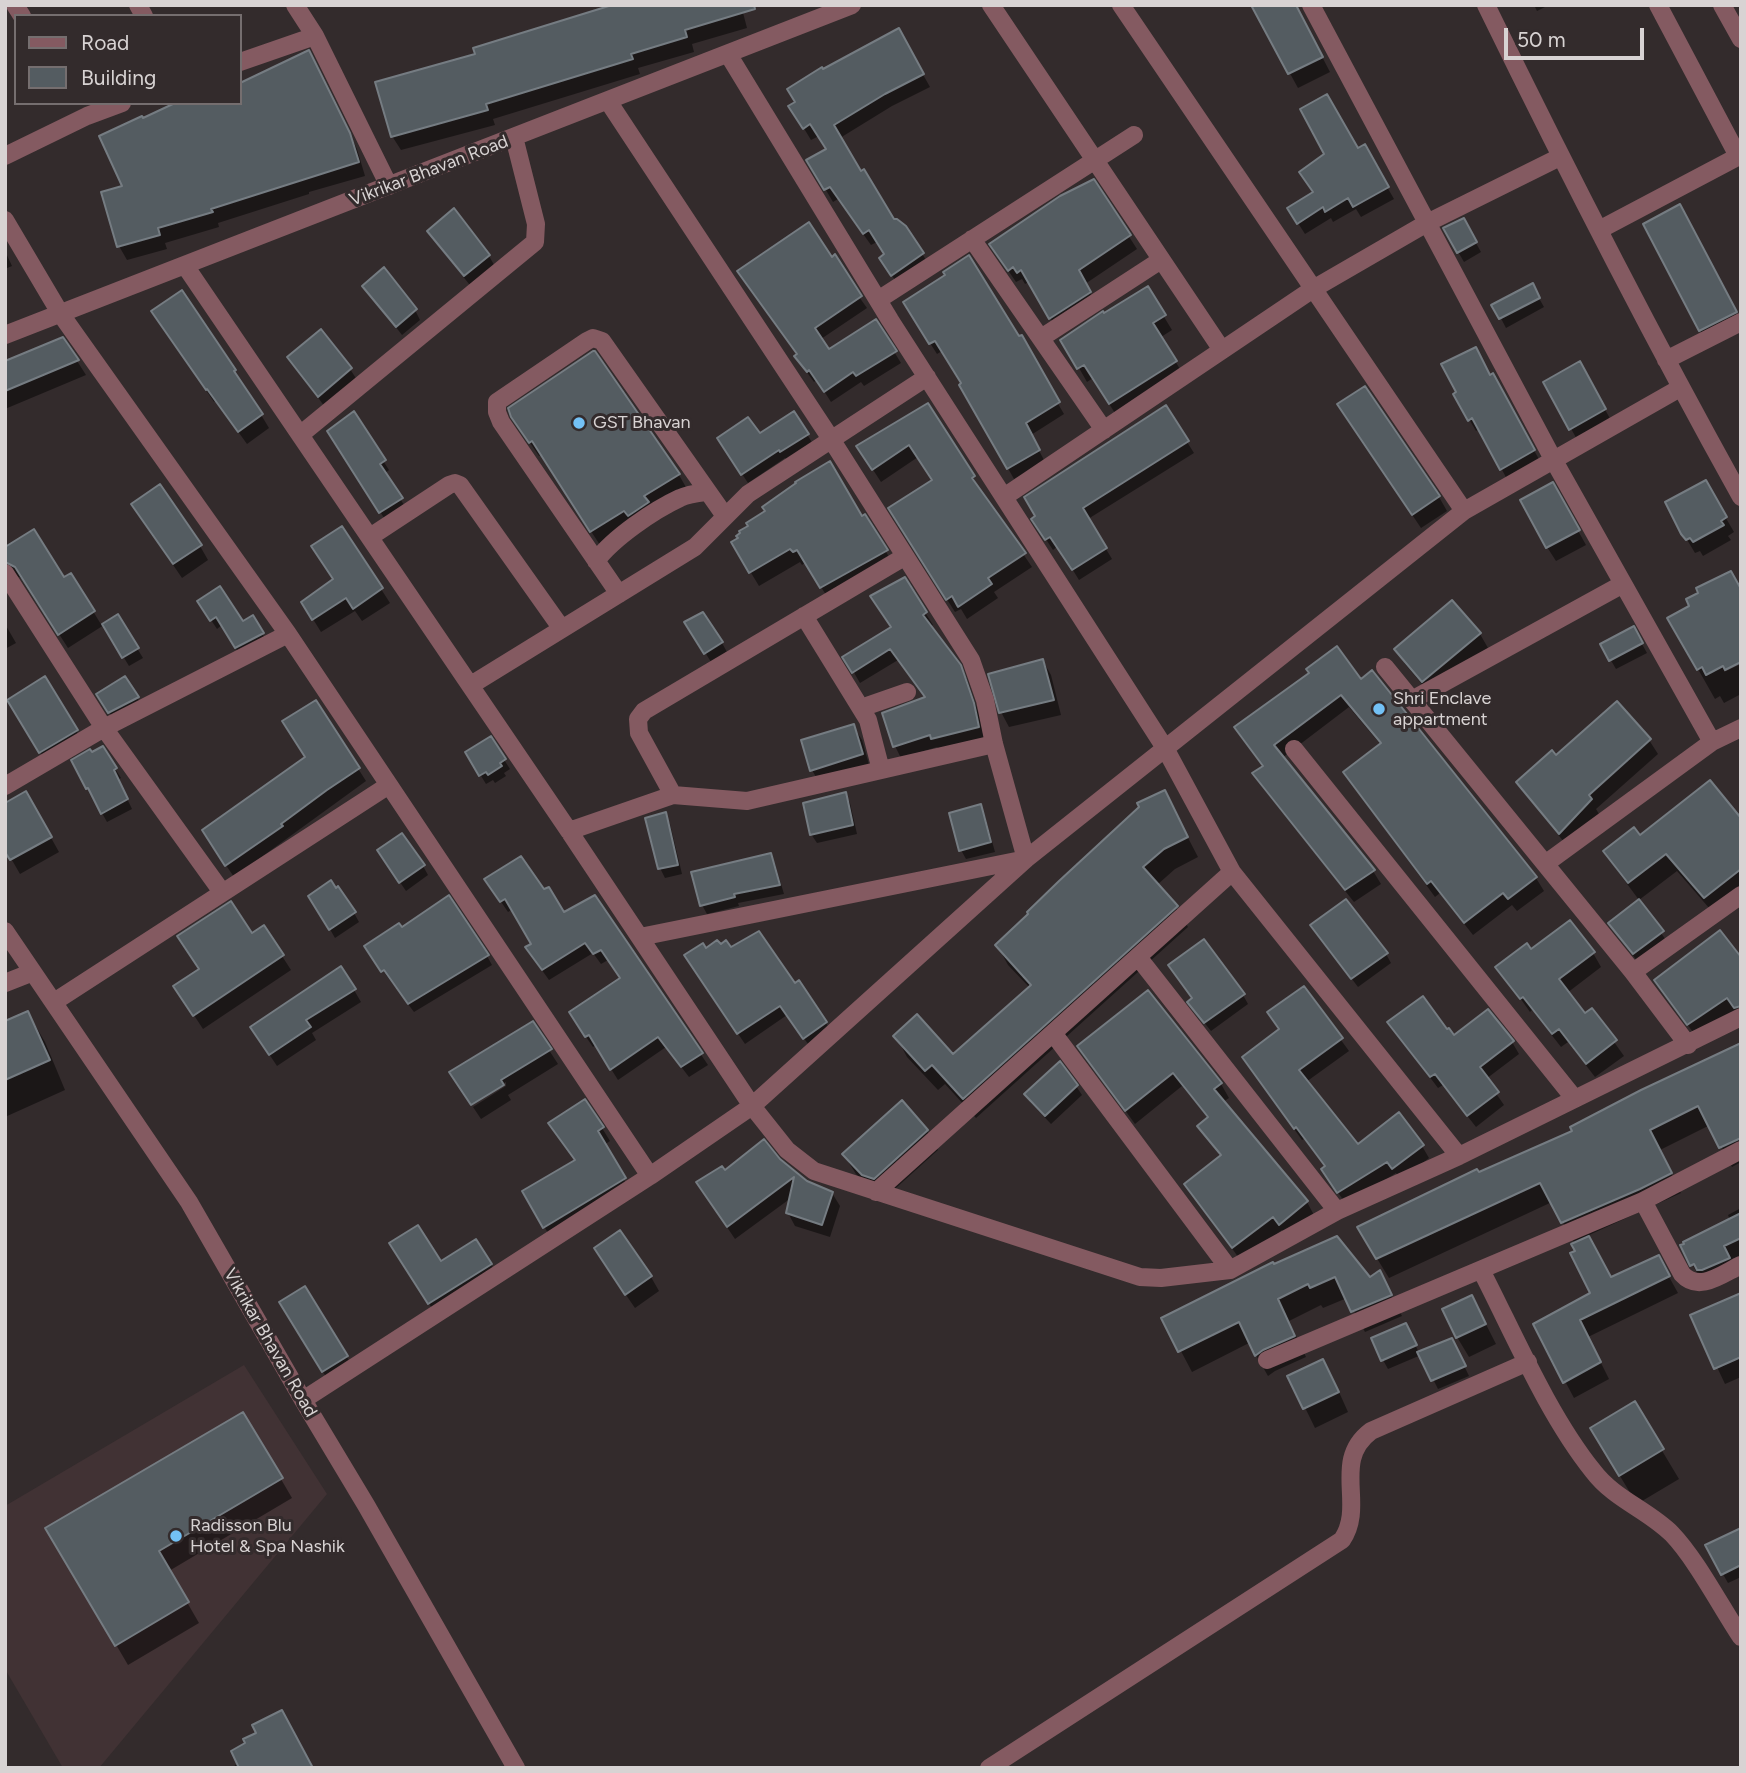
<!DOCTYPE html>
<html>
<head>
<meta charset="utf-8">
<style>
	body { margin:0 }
	#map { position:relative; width:1746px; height:1773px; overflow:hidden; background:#332b2c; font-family:Figtree,sans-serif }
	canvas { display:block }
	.frame { position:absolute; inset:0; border:7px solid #d8d3d3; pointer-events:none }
	.legend { position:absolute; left:14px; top:14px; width:228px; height:91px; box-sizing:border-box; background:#332b2c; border:2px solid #756e6f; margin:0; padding:9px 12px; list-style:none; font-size:21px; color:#d8d3d3 }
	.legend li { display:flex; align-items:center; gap:14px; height:35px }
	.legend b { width:35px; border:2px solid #756e6f }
	.scale { position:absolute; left:1504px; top:28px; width:140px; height:32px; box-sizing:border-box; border:4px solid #d8d3d3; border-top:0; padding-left:9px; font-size:21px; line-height:24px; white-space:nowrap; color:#d8d3d3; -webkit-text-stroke:5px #332b2c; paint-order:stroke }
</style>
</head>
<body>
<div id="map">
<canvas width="1746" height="1773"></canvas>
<div class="frame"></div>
<ul class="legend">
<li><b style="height:9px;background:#845a61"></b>Road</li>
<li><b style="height:19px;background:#545c61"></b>Building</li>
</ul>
<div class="scale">50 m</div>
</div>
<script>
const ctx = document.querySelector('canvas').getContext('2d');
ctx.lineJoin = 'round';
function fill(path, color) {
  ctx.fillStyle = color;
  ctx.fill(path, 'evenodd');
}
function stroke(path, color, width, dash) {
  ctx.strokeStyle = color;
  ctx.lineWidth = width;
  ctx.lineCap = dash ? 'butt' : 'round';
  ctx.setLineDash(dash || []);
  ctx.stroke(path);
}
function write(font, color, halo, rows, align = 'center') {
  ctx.font = font + ' Figtree,sans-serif';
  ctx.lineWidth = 6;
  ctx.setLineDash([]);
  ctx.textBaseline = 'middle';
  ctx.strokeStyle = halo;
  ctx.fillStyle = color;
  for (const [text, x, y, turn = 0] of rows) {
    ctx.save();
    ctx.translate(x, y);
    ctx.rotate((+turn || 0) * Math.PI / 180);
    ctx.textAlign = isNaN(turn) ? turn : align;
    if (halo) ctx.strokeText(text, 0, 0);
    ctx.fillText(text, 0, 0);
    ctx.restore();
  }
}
fill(new Path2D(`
	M244 1365 327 1494 99 1768H63L5 1669V1506Z`), '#413234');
fill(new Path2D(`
	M741 5 747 28 692 44 694 52 638 68 640 74 493 119 495 125 401 150 392 136Z
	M1295 5 1330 72 1298 88 1255 10Z
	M1534 5H1549L1537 11Z
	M898 30 930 87 892 106 840 138 893 221 906 229 930 266 900 287 888 270 886 255 877 242 871 245 838 199 833 202 809 161 828 150 819 136 811 140 791 107 823 71Z
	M309 52 357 149 365 176 309 192V194L218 223 219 227 165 243 167 249 127 260 119 246 125 187 142 121 240 103V85Z
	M1364 147 1394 199 1361 217 1356 209 1333 222 1331 218 1305 234 1289 209 1314 193 1357 151Z
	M1093 181 1137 249 1085 284 1097 305 1058 331 1029 282 1025 284 1022 279 1016 282 999 257Z
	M1463 220 1481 252 1464 262 1445 229Z
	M1687 221 1741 322 1708 344 1700 330Z
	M429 231 489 256 497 270 473 289 438 245Z
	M5 251 12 266 5 269Z
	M832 259 867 308 821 339 829 351 875 321 901 363 864 386 861 382 831 402 817 380 814 382 803 367 798 355 739 272Z
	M947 275 1047 385 1064 414 1031 435 1045 462 1014 479 942 351 937 354 911 313Z
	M364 286 415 310 420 320 402 335Z
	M1532 286 1544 307 1506 328 1494 305Z
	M1147 289 1172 330 1161 337 1184 376 1118 418 1093 378 1087 382 1063 340Z
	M161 324 234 370 269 428 247 444 216 401 214 402Z
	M63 339 86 375 5 409V363Z
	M289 357 350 369 359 383 327 410Z
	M1580 364 1613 424 1579 443 1545 382Z
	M1490 377 1499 387 1541 463 1508 481 1480 429 1476 431 1455 395Z
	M927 405 973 477 980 491 1032 567 994 592 998 598 967 619 961 609 955 612 898 522 933 481 918 457 881 482 866 459Z
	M1165 407 1194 453 1088 519 1112 559 1079 580 1058 546 1053 550 1040 530Z
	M794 413 813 444 787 460 785 458 748 483 725 448 759 436Z
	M353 414 389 470 384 474 406 508 386 521 334 440Z
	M1348 419 1439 497 1447 511 1421 528Z
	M522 431 679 475 687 489 600 545 541 455 539 456Z
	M1705 482 1734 532 1728 536 1731 540 1703 556 1700 551 1695 553 1683 533Z
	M1552 484 1586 545 1556 561 1547 547Z
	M767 512 861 518 864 516 894 565 829 600 806 562 802 565 800 562 759 586 733 543Z
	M141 518 200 546 208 560 182 578Z
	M342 528 390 603 362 621 355 611 321 632 303 603 335 580Z
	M5 549 64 580 71 575 102 626 118 617 143 658 129 666 104 625 68 648 25 581 19 577 13 576 5 563Z
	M904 579 933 625 929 627 967 679 980 717 984 739 940 750 937 747 901 758 895 746 926 699 898 660 860 683 845 657 892 628Z
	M205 611 243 623 252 617 268 643 241 657 222 625 217 629Z
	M1669 618 1741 660 1724 669V672L1741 664V694L1724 703 1720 696 1715 699Z
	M687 623 722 643 727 652 711 662Z
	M5 624 16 643 5 649Z
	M1633 628 1647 653 1616 669 1602 645Z
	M1480 634 1488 648 1431 695 1405 664 1397 650Z
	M1043 661 1051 675 1061 715 1009 727 1001 712Z
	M1372 672 1536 878 1544 891 1517 911 1512 905 1473 935 1440 893 1435 897 1353 785 1381 745 1349 707 1282 758 1373 871 1381 884 1354 902 1262 787 1255 774 1264 767 1237 728 1361 681Z
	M125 678 143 707 115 721 98 695Z
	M44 679 85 745 49 766 17 715Z
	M316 703 366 781 234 877 211 843 306 758Z
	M853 726 862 740 870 768 820 784 812 770Z
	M490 738 510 769 504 773 506 776 495 783 493 780 486 784 467 753Z
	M1649 740 1658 754 1596 809 1599 814 1568 847 1527 796 1518 782 1556 758Z
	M102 748 121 778 118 780 132 809 107 822 73 761Z
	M1164 792 1198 857 1175 869 1157 885 1176 907 1188 927 976 1118 945 1084 938 1090 907 1057 896 1036 953 1056 1030 988 1008 965 997 945Z
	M26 793 59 852 20 874 5 848Z
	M845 794 850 803 857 834 817 843 811 834Z
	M980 806 985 816 995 852 966 859 961 850Z
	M665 814 670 824 682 874 665 878 660 868Z
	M1741 819V896L1716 916 1677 871 1639 900 1616 869 1605 851 1640 838Z
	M770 855 775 864 784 894 738 903 739 906 707 914 702 905Z
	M385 860 423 866 428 875 406 891Z
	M493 890 564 915 595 897 708 1065 689 1077 666 1047 618 1080 596 1045 593 1047 577 1024 621 979 608 960 601 964 593 953 549 980 534 959 533 944 513 909 508 912Z
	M311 896 354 913 359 922 335 938Z
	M1638 901 1671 947 1643 968 1618 937 1610 923Z
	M401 929 487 956 492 965 414 1012 371 955Z
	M1318 934 1386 954 1391 963 1358 987Z
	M251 935 282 956 291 970 203 1029 184 1000Z
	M730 949 794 985 826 1023 832 1033 811 1048 787 1015 745 1044 693 967 705 950Z
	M1531 951 1593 953 1601 967 1567 993 1585 1016 1592 1011 1624 1056 1595 1077 1568 1042 1561 1047 1532 1010 1530 1012 1498 967Z
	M1741 960V1017L1697 1038 1656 980Z
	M1303 988 1349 1051 1306 1082 1358 1146H1422L1429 1158 1401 1180 1396 1173 1346 1204 1330 1181 1326 1167 1304 1139 1302 1140 1252 1070 1281 1030Z
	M354 990 361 1002 312 1033 316 1040 277 1066 259 1039Z
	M1243 995 1248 1004 1211 1031 1195 1011Z
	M28 1013 45 1042 65 1090 5 1117V1023Z
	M1389 1023 1447 1032 1454 1037 1512 1042 1519 1054 1486 1079 1504 1105 1476 1127 1443 1085 1438 1088Z
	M532 1024 558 1064 508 1095 511 1100 481 1119 473 1107 506 1086V1082L471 1104Z
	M1079 1046 1221 1084 1229 1098 1223 1102 1307 1202 1315 1217 1289 1238 1282 1230 1241 1261 1186 1184 1221 1157 1199 1127 1209 1119 1182 1086 1135 1124Z
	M1076 1086 1082 1095 1051 1124 1031 1103 1026 1094Z
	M1642 1091 1741 1114V1162L1732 1167 1710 1125 1660 1150 1681 1193 1587 1236 1611 1279 1658 1257 1678 1293 1588 1337 1609 1379 1574 1398 1535 1325 1593 1294 1575 1244 1552 1202 1389 1278 1370 1247 1478 1175 1574 1132Z
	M550 1123 602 1128 610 1141 604 1145 631 1192 552 1240 524 1192 576 1162Z
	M927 1131 938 1150 886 1197 875 1194 856 1174 844 1155Z
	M779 1160 806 1182 832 1193 840 1206 830 1237 795 1226 788 1213 791 1198 735 1239 706 1196 724 1172Z
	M1741 1208V1255L1730 1260 1736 1272 1700 1278 1682 1246 1730 1220 1728 1215Z
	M398 1255 440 1264H491L498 1277 437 1316Z
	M604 1263 651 1277 659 1291 635 1308Z
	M1272 1264 1370 1280 1380 1273 1402 1316 1365 1332 1347 1298 1323 1308 1321 1305 1289 1321 1306 1357 1275 1371 1268 1376 1249 1343 1192 1372 1164 1319Z
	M1741 1295V1377L1725 1384 1693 1316Z
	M1472 1297 1496 1344 1469 1357 1457 1337Z
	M289 1317 347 1357 355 1371 331 1385Z
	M1411 1335 1419 1353 1456 1349 1469 1376 1438 1389 1421 1355 1388 1369 1383 1360Z
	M1290 1377 1334 1381 1348 1412 1315 1428Z
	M1634 1404 1679 1479 1637 1504 1609 1458Z
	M243 1414 292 1498 169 1571 199 1623 128 1665 48 1529Z
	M1741 1539V1577L1728 1583 1707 1546Z
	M239 1762 311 1763 314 1768H232Z`), '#0007');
const building = new Path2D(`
	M612 5H754L755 9 685 30 687 37 631 54 633 59 486 104 488 110 391 137 375 82 475 54 473 48Z
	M1251 5H1296L1323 57 1288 74Z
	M899 28 924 74 885 94 834 125 861 171 864 169 894 219H897L906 226 924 253 891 276 879 258 884 254 869 230 863 234 830 187 824 190 806 160 826 149 810 124 803 129 788 106 795 102 787 89 822 67 823 69Z
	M309 50 350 133 359 162 211 209 213 212 158 228 160 235 117 247 101 192 122 186 99 136 142 116 143 118 175 103H240V83Z
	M1327 94 1358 148 1365 144 1389 187 1353 207 1348 198 1325 212 1323 207 1297 224 1287 208 1313 192 1299 172 1324 154 1300 109Z
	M1094 179 1131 235 1079 270 1091 292 1049 319 1021 270 1017 273 1013 267 1008 271 989 244 1060 196Z
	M1680 204 1737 312 1699 331 1643 224Z
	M454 208 490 255 464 276 427 231Z
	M1464 218 1477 242 1457 253 1443 228Z
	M809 222 832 257 835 254 862 296 815 328 829 349 876 319 897 351 856 376 853 372 824 392 809 370 807 372 794 356 797 354 737 271Z
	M969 255 1019 336 1022 335 1060 402 1026 423 1040 450 1007 469 959 385 961 383 935 341 929 344 903 302 945 275 943 272Z
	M384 267 417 309 396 327 362 286Z
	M1533 283 1540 298 1499 319 1491 305Z
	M1148 286 1166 315 1153 323 1177 361 1109 404 1084 365 1077 369 1060 340 1103 311 1104 313Z
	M182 290 236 370 234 371 263 414 238 432 207 389 206 390 151 311Z
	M321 329 352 368 318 397 287 357Z
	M63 337 79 360 5 391V361Z
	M1476 347 1490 375 1493 373 1535 450 1500 470 1472 418 1468 421 1453 394 1456 392 1441 364Z
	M593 351H595L680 474 644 496 649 502 628 516 624 511 590 532 532 441 529 443 511 417 508 408Z
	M1580 361 1606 409 1569 430 1543 382Z
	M1365 386 1440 496 1412 515 1337 404Z
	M928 403 975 476 972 478 1026 553 988 578 992 584 958 607 952 596 946 600 888 508 932 480 909 445 872 470 856 446Z
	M1166 405 1189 441 1083 508 1107 548 1072 570 1050 537 1045 540 1031 519 1035 516 1024 497Z
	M354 411 386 460 380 464 403 498 379 513 327 431Z
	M794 411 809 434 780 452 779 450 741 475 717 438 748 417 760 433Z
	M830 461 862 516 865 514 888 550 820 588 797 550 793 552 790 549 749 573 731 542 738 538 736 536 740 533 739 531 748 526 746 523 765 511 762 507 796 483 795 482Z
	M1706 480 1727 517 1721 521 1724 525 1693 542 1690 538 1686 540 1681 534 1665 502Z
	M1553 482 1580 530 1546 548 1520 500Z
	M160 484 202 545 173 564 131 504Z
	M342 526 383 588 353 609 346 598 312 620 301 602 333 579 311 546Z
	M34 529 64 577 71 573 95 611 58 635 15 567 5 562V547Z
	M1731 571 1741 589V662L1725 670 1723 666 1706 675 1702 667 1697 670 1667 618 1689 606 1686 599 1698 593 1696 588Z
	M905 577 927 612 923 615 961 665 974 703 979 727 931 739 930 735 893 747 882 713 925 697 890 649 852 673 842 657 891 627 870 596Z
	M220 586 243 621 253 615 264 633 235 648 216 617 210 621 197 601Z
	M1452 600 1481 633 1422 682 1394 649Z
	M703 612 723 642 704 654 684 622Z
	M118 614 139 648 122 658 102 624Z
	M1634 626 1643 643 1609 661 1600 644Z
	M1337 646 1361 679 1372 670 1537 877 1508 899 1503 893 1464 923 1431 881 1427 884 1343 772 1381 743 1341 695 1274 745 1375 870 1345 890 1252 773 1263 766 1234 727 1309 673 1306 669Z
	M1043 659 1054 700 999 713 988 674Z
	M45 676 78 730 39 753 7 700Z
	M125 676 139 697 108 713 96 694Z
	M316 700 360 768 327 790 281 824 283 826 225 866 202 830 305 757 282 721Z
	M1617 701 1651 739 1589 795 1592 799 1559 834 1516 782 1552 750 1556 755Z
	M854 724 863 754 810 771 801 740Z
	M491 736 506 759 500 763 502 766 488 775 486 772 479 776 465 752Z
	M103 746 117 768 114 770 128 799 101 814 88 788 86 789 71 760 90 749 92 752Z
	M1710 780 1741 818V869L1704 898 1666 854 1628 883 1603 851 1634 827 1640 835Z
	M1165 790 1188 837 1164 849 1143 867 1178 906 963 1099 932 1065 925 1071 893 1036 917 1014 953 1054 1031 985 995 945 1028 914 1027 912 1059 881 1139 807 1137 803Z
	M26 791 52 837 10 860 5 852V803Z
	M846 792 853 825 810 835 803 803Z
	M981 804 991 842 959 851 949 813Z
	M666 812 678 865 658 869 645 818Z
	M402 833 425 865 399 883 377 850Z
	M771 853 780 885 734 894 735 897 700 906 691 872Z
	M521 856 544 889 549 887 564 912 595 895 703 1053 681 1067 658 1037 610 1070 589 1035 585 1037 569 1012 620 978 601 950 593 954 585 943 542 970 525 947 531 944 505 899 500 902 484 879Z
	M331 880 336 888 338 886 356 912 329 930 308 896Z
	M449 895 489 955 408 1004 384 970 381 972 364 946 399 923 402 927Z
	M1346 899 1388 953 1351 979 1310 925Z
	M1639 899 1664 931 1633 954 1608 923Z
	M231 901 252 933 264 925 284 955 193 1016 173 986 199 969 177 936Z
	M1570 920 1595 952 1559 979 1585 1013 1592 1008 1617 1040 1586 1064 1559 1029 1552 1034 1523 997 1520 999 1495 967 1527 943 1531 949Z
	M1720 930 1741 957V1006L1734 1008 1727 998 1687 1025 1654 980Z
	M759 931 795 983 799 980 827 1022 803 1039 780 1006 737 1034 684 955 703 943 706 948 717 940 721 944 726 940 731 947Z
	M1204 939 1245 994 1204 1023 1187 1002 1192 998 1168 965Z
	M341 966 356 989 306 1020 311 1027 269 1055 250 1027Z
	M1304 986 1343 1038 1299 1070 1358 1144 1399 1112 1424 1145 1392 1169 1387 1162 1337 1193 1321 1169 1325 1166 1296 1127 1294 1129 1242 1057 1279 1029 1267 1012Z
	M1148 990 1222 1083 1214 1089 1308 1201 1279 1225 1273 1217 1232 1248 1184 1184 1221 1155 1197 1126 1208 1117 1173 1073 1125 1111 1077 1046Z
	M1423 996 1447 1029 1449 1028 1454 1035 1488 1009 1514 1041 1480 1067 1499 1092 1467 1116 1435 1074 1430 1077 1387 1022Z
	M28 1011 50 1060 5 1080V1021Z
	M533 1021 552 1049 501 1080 504 1085 471 1105 449 1072Z
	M1741 1043V1138L1719 1148 1698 1106 1650 1130 1672 1173 1640 1189 1561 1223 1540 1183 1376 1259 1357 1227 1477 1169 1479 1172 1572 1131 1570 1127 1641 1090Z
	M1060 1061 1078 1085 1045 1116 1024 1094Z
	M585 1099 604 1127 598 1131 626 1178 543 1228 522 1191 575 1160 548 1123Z
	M902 1100 928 1130 874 1179 862 1175 842 1154Z
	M764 1139 780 1159 807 1181 833 1192 822 1225 786 1213 794 1177 727 1227 696 1182 722 1166 725 1170Z
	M1741 1213V1238L1724 1246 1730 1258 1702 1270H1697L1694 1264 1690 1266 1680 1245 1684 1244 1683 1242Z
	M418 1225 441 1261 476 1239 492 1264 428 1304 389 1243Z
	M620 1230 652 1276 625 1295 594 1248Z
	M1337 1236 1370 1277 1380 1270 1392 1295 1351 1312 1335 1277 1310 1288 1308 1284 1278 1299 1295 1336 1263 1350 1255 1356 1239 1322 1178 1352 1161 1318 1273 1262 1274 1264Z
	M1589 1236 1611 1277 1659 1255 1670 1276 1580 1320 1601 1362 1563 1383 1533 1324 1590 1293 1570 1253 1575 1251 1571 1244Z
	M305 1286 348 1356 322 1372 279 1302Z
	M1741 1293V1357L1714 1369 1690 1315Z
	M1472 1295 1486 1324 1456 1338 1442 1309Z
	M1406 1323 1417 1345 1381 1361 1371 1338Z
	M1452 1338 1466 1366 1431 1381 1417 1352Z
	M1323 1359 1339 1392 1303 1409 1287 1376Z
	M1635 1401 1664 1449 1619 1476 1590 1428Z
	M243 1412 283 1478 159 1551 189 1602 115 1646 45 1528Z
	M1741 1528V1565L1721 1575 1705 1545Z
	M282 1710 313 1768H239L231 1751 245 1743 243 1739 256 1733 252 1725Z`);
fill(building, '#545c61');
stroke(building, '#757c82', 2);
stroke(new Path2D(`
	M15 5 22 16
	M138 5 144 16
	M295 5 315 36 389 186
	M991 5 1222 350
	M1121 5 1464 511
	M1311 5 1553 459 1712 742
	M1486 5C1567 171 1651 335 1741 497
	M1658 5 1738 156
	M1722 5 1741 39
	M728 54 890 320 1165 748 1232 872 1459 1156
	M240 62 315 36
	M608 101 831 439 971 660 985 700 994 744 1026 859 640 937
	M5 156 87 116 122 103
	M5 220 60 313 288 634 389 785 54 1002
	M1599 230 1741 155
	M972 239 1104 430
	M186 267 569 831 752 1106 787 1150 814 1171 1140 1277 1161 1278 1230 1270 1337 1211 1459 1156 1741 1017
	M878 300 1134 135
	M5 335 852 5
	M1041 338 1161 260
	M1666 360 1741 322
	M300 435 535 242 536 224 514 137
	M1004 497 1313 289 1427 223 1560 157
	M370 537 449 485 455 483 460 485 562 629
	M596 561C613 538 654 510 680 498 688 494 698 493 707 492
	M5 573 104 728 5 786
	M619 594 501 422 497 412V402L587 341 593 338 602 341 725 516
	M804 616 868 720 881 770
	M1385 667 1633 972 1688 1045
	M471 685 695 547 748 494 927 377
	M1412 700 1623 584
	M861 708 907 692
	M1294 749 1574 1098
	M389 785 650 1176
	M673 795 639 733 638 719 644 711 904 557
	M569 831 673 795 747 801 994 744
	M1545 864 1712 742 1741 728
	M222 892 104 728 288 634
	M5 931 189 1202 303 1400 366 1505 516 1768
	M1138 957 1337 1211
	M1633 972 1741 895
	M5 983 33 972
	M1053 1033 1230 1270
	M876 1192 1232 872
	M1643 1201 1682 1274C1699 1293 1722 1274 1741 1265
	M1481 1270C1514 1334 1548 1415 1593 1471 1614 1499 1648 1510 1672 1534 1696 1559 1721 1607 1741 1637
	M1267 1360 1643 1201 1741 1150
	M303 1400 650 1176 752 1106 1026 859 1464 511 1680 388
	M989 1768 1342 1540C1366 1505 1331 1461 1371 1431L1528 1362`), '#845a61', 18);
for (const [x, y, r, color] of [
	[579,423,7,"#73c1f5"],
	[1379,709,7,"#73c1f5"],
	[176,1536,7,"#73c1f5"]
]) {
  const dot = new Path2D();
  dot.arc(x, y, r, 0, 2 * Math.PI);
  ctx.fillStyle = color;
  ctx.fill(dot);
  stroke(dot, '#332b2c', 2.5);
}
write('18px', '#d8d3d3', '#332b2c', [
	["Vikrikar Bhavan Road",429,171,-21],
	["Vikrikar Bhavan Road",270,1343,60]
]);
write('18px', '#d8d3d3', '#332b2c', [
	["GST Bhavan",593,423],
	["Shri Enclave",1393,699],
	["appartment",1393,720],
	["Radisson Blu",190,1526],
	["Hotel & Spa Nashik",190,1547]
], 'left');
</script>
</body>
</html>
